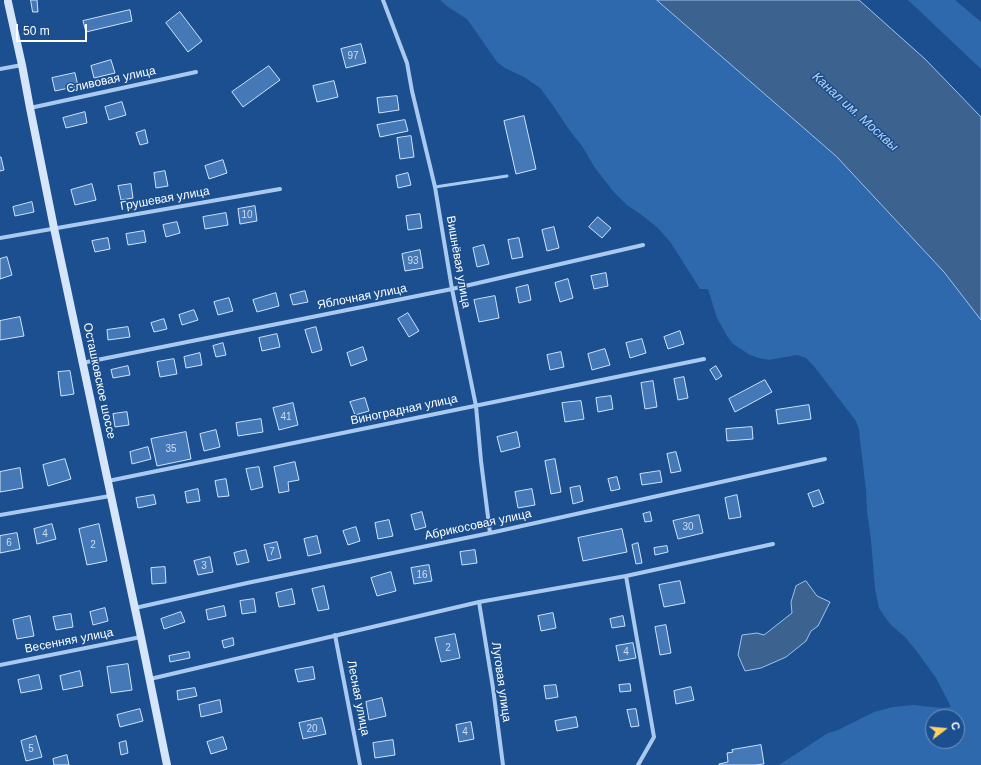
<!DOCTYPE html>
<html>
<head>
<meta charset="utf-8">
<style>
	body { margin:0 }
	#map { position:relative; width:981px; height:765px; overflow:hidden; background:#1b4f8f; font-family:Arial,sans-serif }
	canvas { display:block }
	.north { position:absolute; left:925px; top:709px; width:40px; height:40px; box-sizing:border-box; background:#1b4f8f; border:1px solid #7695bc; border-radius:50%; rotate:74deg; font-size:11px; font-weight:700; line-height:16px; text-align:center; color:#fff }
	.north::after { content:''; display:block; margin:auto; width:14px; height:18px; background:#ffd166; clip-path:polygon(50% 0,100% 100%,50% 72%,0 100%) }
	.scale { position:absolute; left:16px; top:24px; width:71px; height:18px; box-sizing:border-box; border:2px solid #fff; border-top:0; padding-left:5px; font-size:12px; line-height:14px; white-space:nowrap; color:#fff; -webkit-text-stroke:3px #1b4f8f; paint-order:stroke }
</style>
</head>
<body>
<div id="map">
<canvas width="981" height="765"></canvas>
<div class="north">С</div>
<div class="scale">50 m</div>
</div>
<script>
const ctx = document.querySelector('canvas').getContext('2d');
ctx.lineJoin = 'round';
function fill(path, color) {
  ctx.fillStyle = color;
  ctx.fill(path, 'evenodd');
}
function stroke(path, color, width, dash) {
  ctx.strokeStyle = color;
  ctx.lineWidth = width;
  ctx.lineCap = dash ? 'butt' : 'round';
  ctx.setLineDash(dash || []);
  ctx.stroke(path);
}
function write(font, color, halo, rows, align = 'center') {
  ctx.font = font + ' Arial,sans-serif';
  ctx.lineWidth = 3;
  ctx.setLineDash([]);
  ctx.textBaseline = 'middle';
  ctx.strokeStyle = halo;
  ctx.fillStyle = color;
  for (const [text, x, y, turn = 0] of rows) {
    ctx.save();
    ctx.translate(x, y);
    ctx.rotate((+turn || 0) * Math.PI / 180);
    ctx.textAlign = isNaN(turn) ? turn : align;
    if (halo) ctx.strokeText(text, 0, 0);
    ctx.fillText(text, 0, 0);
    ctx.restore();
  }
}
fill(new Path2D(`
	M440 0H657L837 157 944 272 981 320V765H779L828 733 838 730 874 712 893 707 913 705 942 708 951 707 936 678 918 653 906 638 891 625 885 617 879 608 877 599 875 589 871 540 867 511 866 490 860 440 859 430 856 421 813 365 806 358 797 355 769 360 759 358 750 355 733 344 727 336 717 318 708 289H700L671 243 658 228 643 216 627 205 613 191 595 168 582 146 570 131 552 104 540 88 524 77 505 68 497 62 467 19 448 7ZM933 717H957V741H933Z
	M908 0H955L981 22V69Z`), '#2e69ad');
const water = new Path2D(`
	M657 0H859L925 59 981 117V320L944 272 837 157Z
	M806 581 817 596 830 602 818 626 811 631 806 641 786 657 761 668 745 671 738 655 742 635 757 633 764 635 792 613 791 602 796 586Z`);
fill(water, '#3c6290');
stroke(water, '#9cc4f0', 1);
const building = new Path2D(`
	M31 0H37L38 12H33Z
	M130 10 132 21 86 32 83 21Z
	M180 12 202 41 188 52 166 23Z
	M361 44 366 63 346 68 341 49Z
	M111 60 115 73 94 78 91 66Z
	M269 66 280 80 243 107 232 92Z
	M75 73 78 86 55 91 52 78Z
	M334 81 338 97 317 102 313 86Z
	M397 96 399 110 379 113 377 98Z
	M122 102 126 115 109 120 105 107Z
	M85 112 87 123 66 128 63 118Z
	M524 116 536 169 516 174 504 121Z
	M405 120 408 131 380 137 377 125Z
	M145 130 148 143 140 145 136 133Z
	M411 136 414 157 400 159 397 138Z
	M0 157H1L4 170 0 171Z
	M223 160 227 173 209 179 205 166Z
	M165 171 168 186 156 188 154 173Z
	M408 173 411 185 398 188 396 176Z
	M92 184 96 200 75 205 71 190Z
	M131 184 133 198 121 200 118 186Z
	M32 202 34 212 15 216 13 207Z
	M255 206 257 221 240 224 238 209Z
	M226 213 228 225 205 229 203 217Z
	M420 214 422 228 408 230 406 216Z
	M598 217 611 228 602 238 589 227Z
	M177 222 180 233 166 237 163 225Z
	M554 227 559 248 547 251 542 230Z
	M144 231 146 242 128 245 126 234Z
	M108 238 110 249 95 252 92 241Z
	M519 238 523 257 512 259 508 240Z
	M484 245 489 264 477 267 473 248Z
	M420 250 423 268 405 271 402 254Z
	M7 257 12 275 0 279V259Z
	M606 273 608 286 594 289 591 276Z
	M568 279 573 298 560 302 555 283Z
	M528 285 531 300 519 303 516 288Z
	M305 291 308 302 293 305 290 295Z
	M276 293 279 306 257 312 253 300Z
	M495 296 499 318 479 322 474 300Z
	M229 298 233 311 218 315 214 302Z
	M194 310 198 320 182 325 179 315Z
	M408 313 419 331 409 337 398 319Z
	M20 317 24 336 0 340V321Z
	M164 319 167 329 154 332 151 323Z
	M128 327 130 337 108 340 107 330Z
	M316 327 322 350 312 353 305 330Z
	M680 331 684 344 668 349 664 337Z
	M277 334 280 347 262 351 259 338Z
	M642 339 646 353 630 358 626 343Z
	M223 343 226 355 216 357 213 346Z
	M363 347 367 360 351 366 347 353Z
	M605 349 610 365 592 370 588 354Z
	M561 352 564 367 550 370 547 355Z
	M200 353 202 365 186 368 184 357Z
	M174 359 177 374 160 377 157 362Z
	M128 366 130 375 113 378 111 370Z
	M716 366 722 376 716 380 710 370Z
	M70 371 74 394 61 396 58 372Z
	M684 377 688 398 678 400 674 379Z
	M765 380 772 392 735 412 729 399Z
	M653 381 657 407 645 409 641 383Z
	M611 396 613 409 598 412 596 398Z
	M365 398 369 411 355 415 350 402Z
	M581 401 584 419 565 422 562 403Z
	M293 403 298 425 279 430 273 408Z
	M809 405 811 419 778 424 776 410Z
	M127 412 129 425 115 427 113 414Z
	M261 419 263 432 238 436 236 423Z
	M752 427 753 439 727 441 726 429Z
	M216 430 220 447 204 451 200 434Z
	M186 432 191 459 157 466 151 439Z
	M517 432 520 447 501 452 497 437Z
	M148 447 151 459 132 464 130 452Z
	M676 452 681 471 671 473 667 454Z
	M65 459 71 479 48 486 43 465Z
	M555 459 561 492 551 494 545 461Z
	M295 462 299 480 288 482 289 491 279 493 274 467Z
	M259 467 263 487 251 490 246 469Z
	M20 468 23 488 0 492V472Z
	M660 471 662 482 642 485 640 474Z
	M617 477 620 489 611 491 608 479Z
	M226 479 229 496 218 497 215 481Z
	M580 486 583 501 573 504 570 488Z
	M198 489 200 501 187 503 185 492Z
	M532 489 535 505 518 508 515 492Z
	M819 490 824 503 813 507 808 494Z
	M154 495 156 504 138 508 136 498Z
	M737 495 741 517 729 519 725 498Z
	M422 512 426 527 415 530 411 515Z
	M650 512 652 521 645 522 643 514Z
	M699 515 703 533 678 539 673 521Z
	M389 520 393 536 378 539 375 523Z
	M52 524 56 539 37 544 34 529Z
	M99 524 107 561 87 565 79 529Z
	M356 527 360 541 348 545 343 531Z
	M622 529 627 552 583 561 578 538Z
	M17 533 20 549 0 553V536Z
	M317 536 321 553 308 556 304 539Z
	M277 542 281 558 268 561 264 545Z
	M638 543 642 563 636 564 632 545Z
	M667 546 668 552 655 555 654 548Z
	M246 550 249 562 237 565 234 553Z
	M475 550 477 563 462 565 460 552Z
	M210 557 213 572 198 575 194 561Z
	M429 565 432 581 414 584 411 568Z
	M165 567 166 583 152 584 151 568Z
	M391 572 396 591 377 596 371 578Z
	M680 581 685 603 664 607 659 585Z
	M324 586 329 609 318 611 312 589Z
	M292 589 295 604 279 607 276 593Z
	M254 599 256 612 242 614 240 601Z
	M224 606 226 616 208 620 206 610Z
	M105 608 108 621 93 625 90 612Z
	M181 612 185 622 164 629 161 619Z
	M553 613 556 628 541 631 538 616Z
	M71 614 73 627 56 630 53 617Z
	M30 616 34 636 17 639 13 620Z
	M623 616 625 626 612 628 610 619Z
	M666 625 671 653 660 655 655 627Z
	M455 634 460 658 441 662 435 638Z
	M233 638 234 645 224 648 222 641Z
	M633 643 636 658 619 661 616 646Z
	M189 652 190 658 170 662 169 656Z
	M128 664 132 690 111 693 107 667Z
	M313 667 315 679 298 682 295 670Z
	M80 671 83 686 63 690 60 676Z
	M39 675 42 689 21 693 18 680Z
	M630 684 631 691 620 692 619 685Z
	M556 685 558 697 546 699 544 686Z
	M691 687 694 700 676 704 674 691Z
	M195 688 197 696 178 700 177 691Z
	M382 698 386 716 369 720 366 702Z
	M220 700 222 712 201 717 199 705Z
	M140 709 143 721 120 727 117 715Z
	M636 709 639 726 631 727 627 710Z
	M576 717 578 727 557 731 555 721Z
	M322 718 326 734 303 739 299 723Z
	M471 722 474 739 459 742 456 725Z
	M36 736 42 757 26 761 21 741Z
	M223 737 227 749 211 754 207 742Z
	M393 740 395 755 375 758 373 743Z
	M126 741 128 753 121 755 119 743Z
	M761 745 764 764 755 765H719V764L728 762 727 753 733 752 732 750Z
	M67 755 69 765H54L53 759Z`);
fill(building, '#4478b7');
stroke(building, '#cfe3fa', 1);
stroke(new Path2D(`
	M435 187 507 176`), '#a9c9ee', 3);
stroke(new Path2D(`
	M383 0 407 63 412 91 435 187 452 289 476 406 481 461 490 533
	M0 69 22 65
	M30 108 196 72
	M0 238 280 189
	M82 363 452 289 643 245
	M108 481 704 359
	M0 515 110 496
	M626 576 654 737 638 765
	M479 602 493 688 503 765
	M135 608 247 583 490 533 825 459
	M335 635 360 765
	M0 665 141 637
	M150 679 479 602 626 576 773 544`), '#a9c9ee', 4);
stroke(new Path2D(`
	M8 2 22 65 30 108 54 228 141 637 167 765`), '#d6e6fa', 8);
write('10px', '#d0dded', null, [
	["97",353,56],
	["10",247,215],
	["93",413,261],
	["41",286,417],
	["35",171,449],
	["30",688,527],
	["4",45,534],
	["6",9,543],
	["2",93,545],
	["7",272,552],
	["3",204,566],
	["16",422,575],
	["2",448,648],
	["4",626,652],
	["20",312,729],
	["4",465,732],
	["5",31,749]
]);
write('12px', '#fff', '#1b4f8f', [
	["Сливовая улица",111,80,-12],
	["Грушевая улица",165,199,-10],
	["Вишнёвая улица",458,262,80],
	["Яблочная улица",362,297,-11],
	["Осташковское шоссе",99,381,78],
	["Виноградная улица",404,410,-12],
	["Абрикосовая улица",478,525,-12],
	["Весенняя улица",69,641,-11],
	["Луговая улица",501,682,82],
	["Лесная улица",358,698,79]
]);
write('italic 13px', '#b5d3f5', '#1b4f8f', [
	["Канал им. Москвы",855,112,42]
]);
</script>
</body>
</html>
